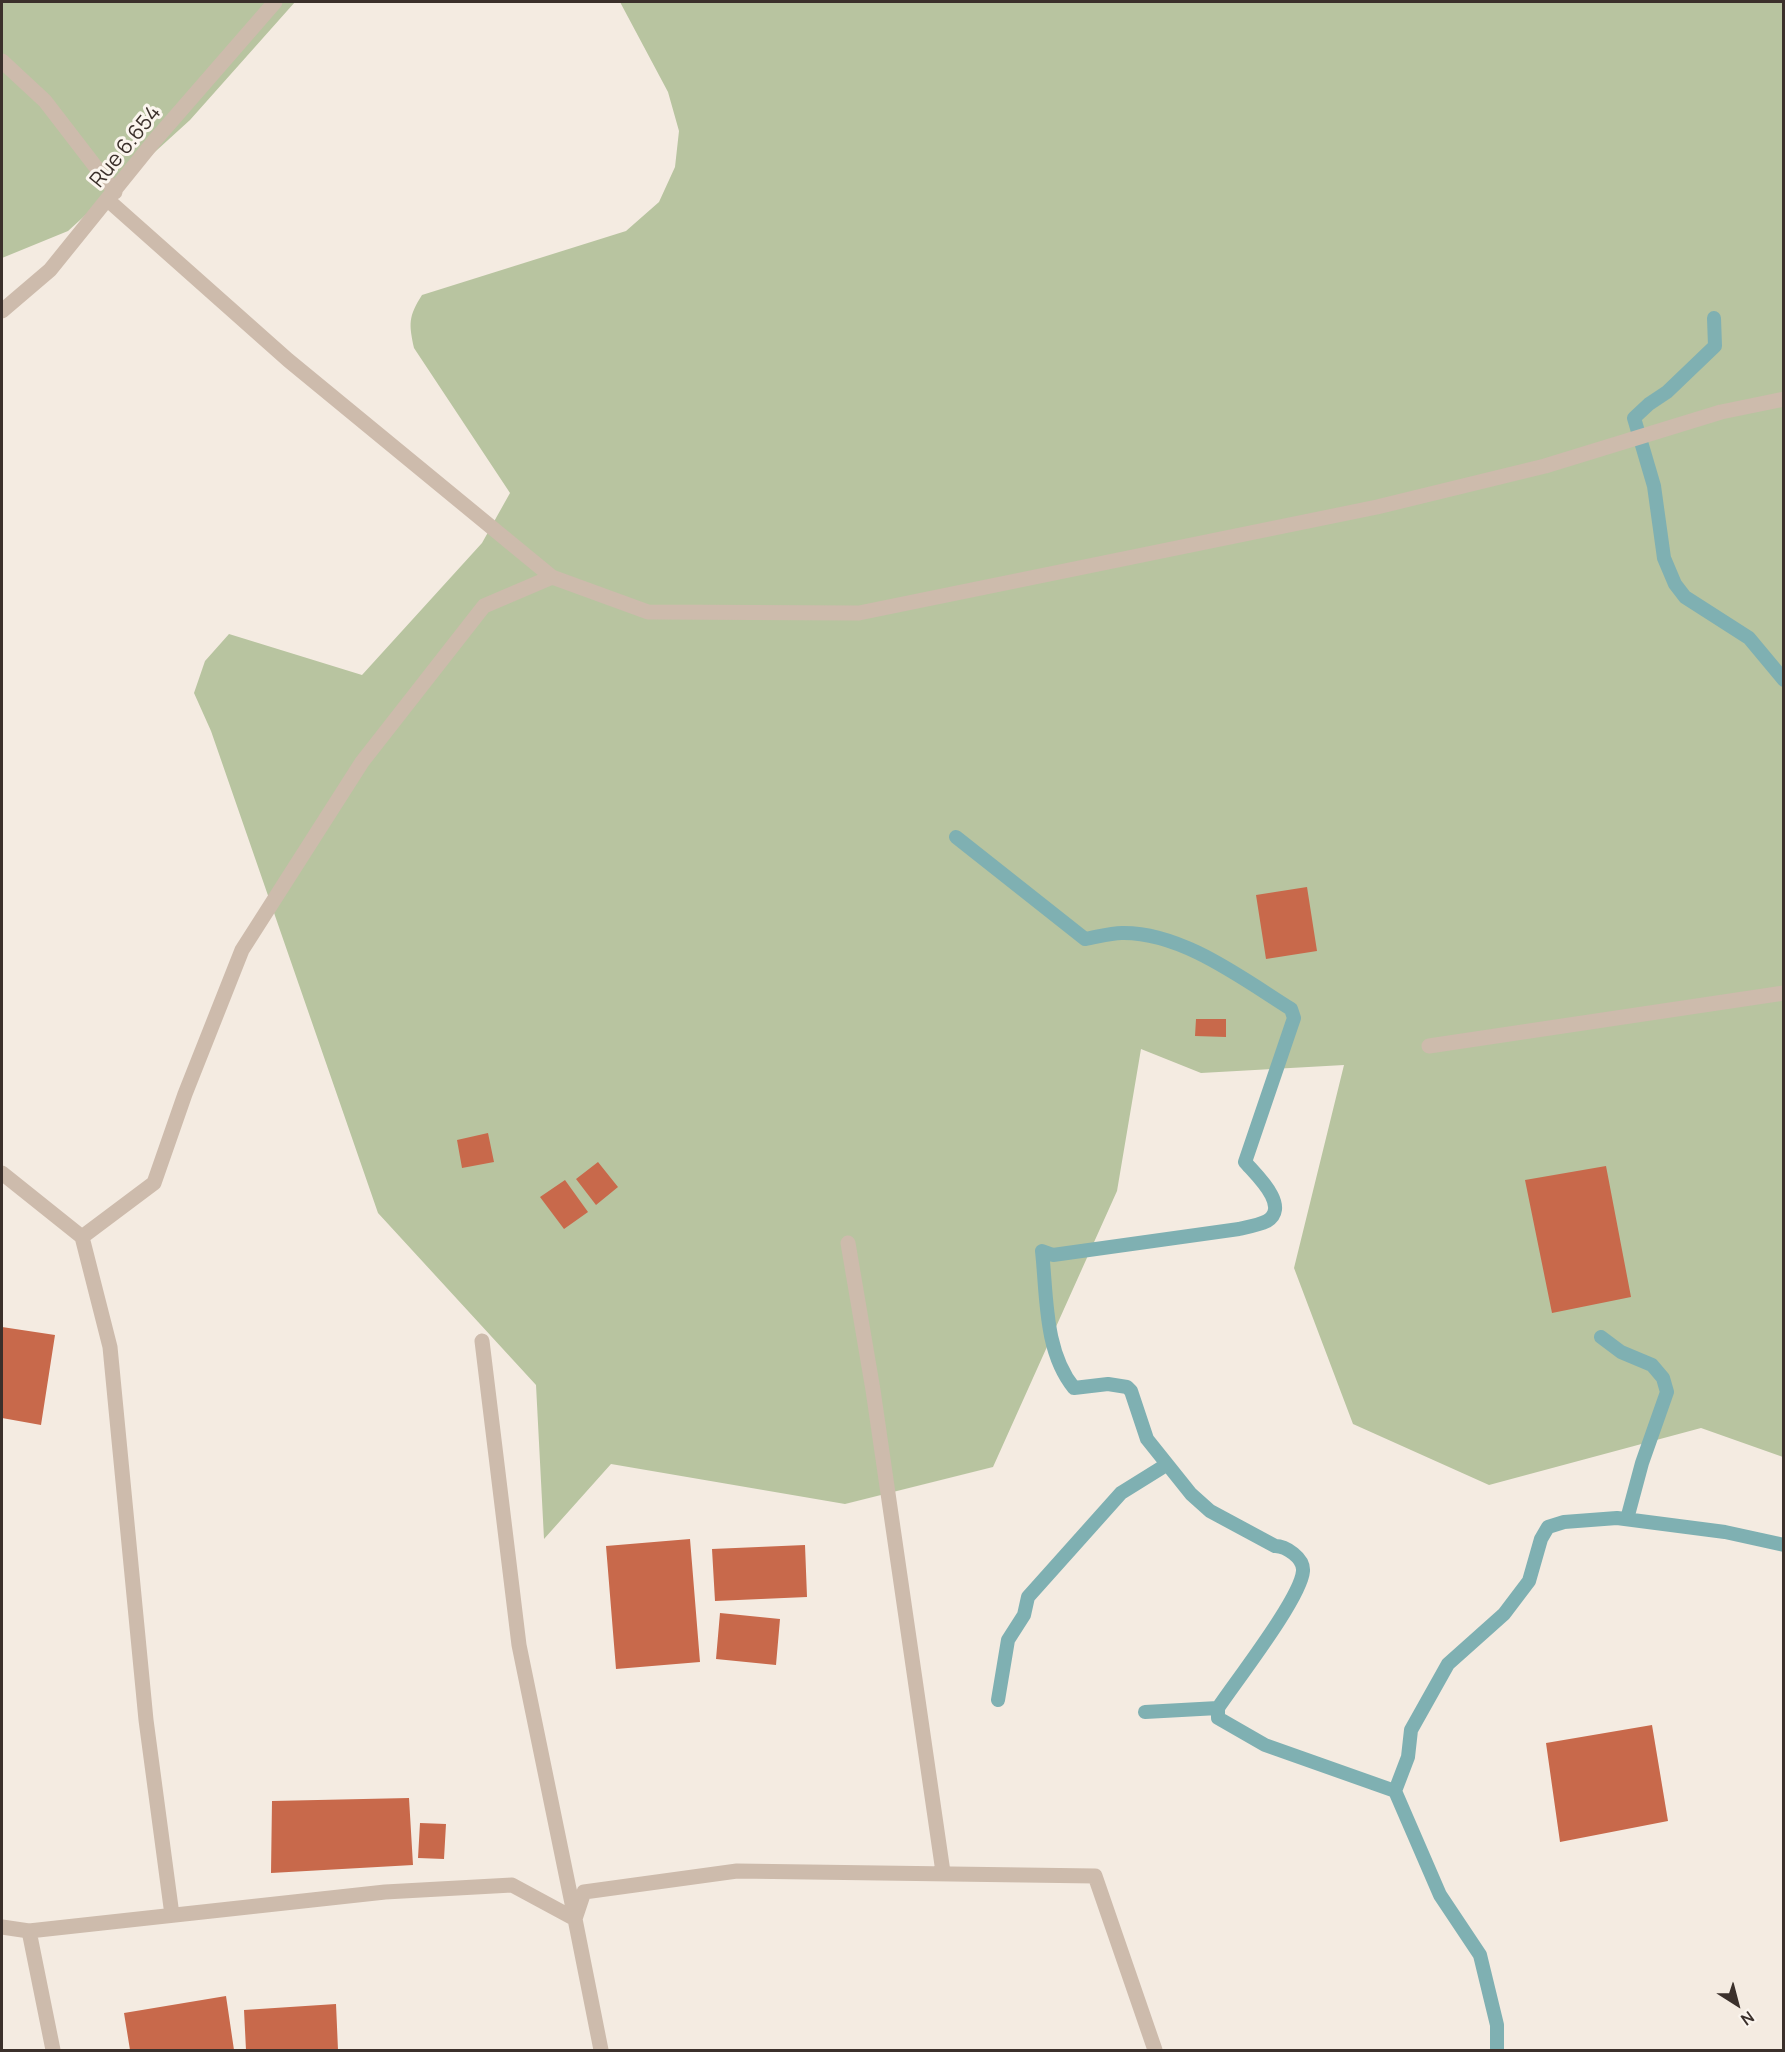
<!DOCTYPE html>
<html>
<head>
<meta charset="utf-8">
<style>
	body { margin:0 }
	#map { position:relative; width:1785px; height:2052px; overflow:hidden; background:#f4ebe1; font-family:Manrope,sans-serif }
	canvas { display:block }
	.frame { position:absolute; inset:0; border:3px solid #3b302b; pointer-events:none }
	.north { position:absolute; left:1707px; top:1974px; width:60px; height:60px; -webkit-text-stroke:4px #fbf5ee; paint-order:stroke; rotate:144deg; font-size:16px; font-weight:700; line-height:24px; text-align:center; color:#3b302b }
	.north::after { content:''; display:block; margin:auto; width:21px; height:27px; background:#3b302b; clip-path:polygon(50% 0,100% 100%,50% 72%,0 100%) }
</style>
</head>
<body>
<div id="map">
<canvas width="1785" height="2052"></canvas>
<div class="frame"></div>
<div class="north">N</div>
</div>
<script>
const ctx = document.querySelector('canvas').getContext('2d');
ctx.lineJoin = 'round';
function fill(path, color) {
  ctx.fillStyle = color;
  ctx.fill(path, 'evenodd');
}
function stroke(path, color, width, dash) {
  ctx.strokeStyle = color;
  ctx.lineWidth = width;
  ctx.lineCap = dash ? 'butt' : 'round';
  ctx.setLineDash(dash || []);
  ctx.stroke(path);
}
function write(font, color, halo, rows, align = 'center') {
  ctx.font = font + ' Manrope,sans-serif';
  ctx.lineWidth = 6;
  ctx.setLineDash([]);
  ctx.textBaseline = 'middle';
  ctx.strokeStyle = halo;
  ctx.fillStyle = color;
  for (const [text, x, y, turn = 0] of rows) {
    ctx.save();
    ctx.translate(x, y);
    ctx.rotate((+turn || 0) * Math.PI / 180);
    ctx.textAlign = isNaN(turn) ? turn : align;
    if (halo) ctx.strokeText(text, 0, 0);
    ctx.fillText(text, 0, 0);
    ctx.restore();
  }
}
fill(new Path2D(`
	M2 2H295L190 120 68 231 2 258Z
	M620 2H1783V1457L1701 1428 1489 1485 1353 1424 1294 1268 1344 1065 1201 1073 1141 1049 1117 1191 993 1467 845 1504 611 1464 544 1539 536 1385 378 1213 211 731 194 693 205 661 229 634 362 675 482 543 510 493 414 348C409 324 408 317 422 295L626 231 659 202 675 167 679 131 668 92Z`), '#b8c4a0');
stroke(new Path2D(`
	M1714 318 1715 346 1667 392 1649 404 1634 418 1654 486 1664 558 1675 584 1685 597 1749 638 1784 680
	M956 837 1085 939C1097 937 1110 933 1122 933 1182 932 1243 979 1291 1009L1294 1018 1245 1162C1255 1174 1291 1206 1267 1221 1259 1225 1248 1227 1239 1229L1053 1255 1042 1251C1047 1296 1044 1351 1074 1388L1108 1384 1127 1387 1131 1391 1147 1439 1191 1494 1210 1511 1275 1546C1286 1546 1304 1558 1303 1571 1301 1598 1236 1681 1218 1708V1718L1265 1745 1395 1791
	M1601 1337 1621 1352 1652 1365 1663 1378 1667 1392 1642 1463 1627 1519
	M998 1700 1008 1640 1024 1615 1028 1597 1121 1493 1166 1465
	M1145 1712 1218 1708
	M1497 2050V2025L1480 1955 1440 1895 1395 1791 1408 1757 1411 1730 1448 1664 1504 1614 1529 1581 1541 1539 1548 1527 1564 1522 1617 1518 1725 1532 1784 1545`), '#7fb0b2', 14);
fill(new Path2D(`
	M1307 887 1317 951 1266 959 1256 895Z
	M1196 1019H1226V1037L1195 1036Z
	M488 1133 494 1162 462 1168 457 1140Z
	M598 1162 618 1187 596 1205 576 1179Z
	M1606 1166 1631 1297 1552 1313 1525 1180Z
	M565 1180 588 1212 564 1229 540 1197Z
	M2 1327 55 1335 41 1425 2 1418Z
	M690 1539 700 1662 616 1669 606 1546Z
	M805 1545 807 1597 715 1601 712 1549Z
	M720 1613 780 1619 776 1665 716 1659Z
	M1652 1725 1668 1821 1560 1842 1546 1743Z
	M409 1798 413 1865 271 1873 272 1801Z
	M420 1823 446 1824 444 1859 418 1858Z
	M226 1996 234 2050H130L124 2013Z
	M336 2004 338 2050H246L244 2010Z`), '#c8694b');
stroke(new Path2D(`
	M2 61 45 101 115 192
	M109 201 288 360 552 577 648 612 859 613 1377 507 1545 466 1721 412 1784 399
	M2 311 50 270 155 140 275 2
	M1429 1046 1784 993
	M2 1173 82 1237 110 1347 146 1720 172 1915
	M82 1237 154 1183 185 1094 242 950 362 762 484 606 552 577
	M848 1243 873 1390 943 1872
	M482 1341 519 1645 575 1918
	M575 1919 584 1892 737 1871 1095 1876 1155 2050
	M2 1927 29 1931 385 1892 512 1885 575 1919 601 2050
	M29 1931 53 2050`), '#cdbbac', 15);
write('21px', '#3b302b', '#fbf5ee', [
	["Rue 6.654",126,147,-51]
]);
</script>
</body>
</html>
